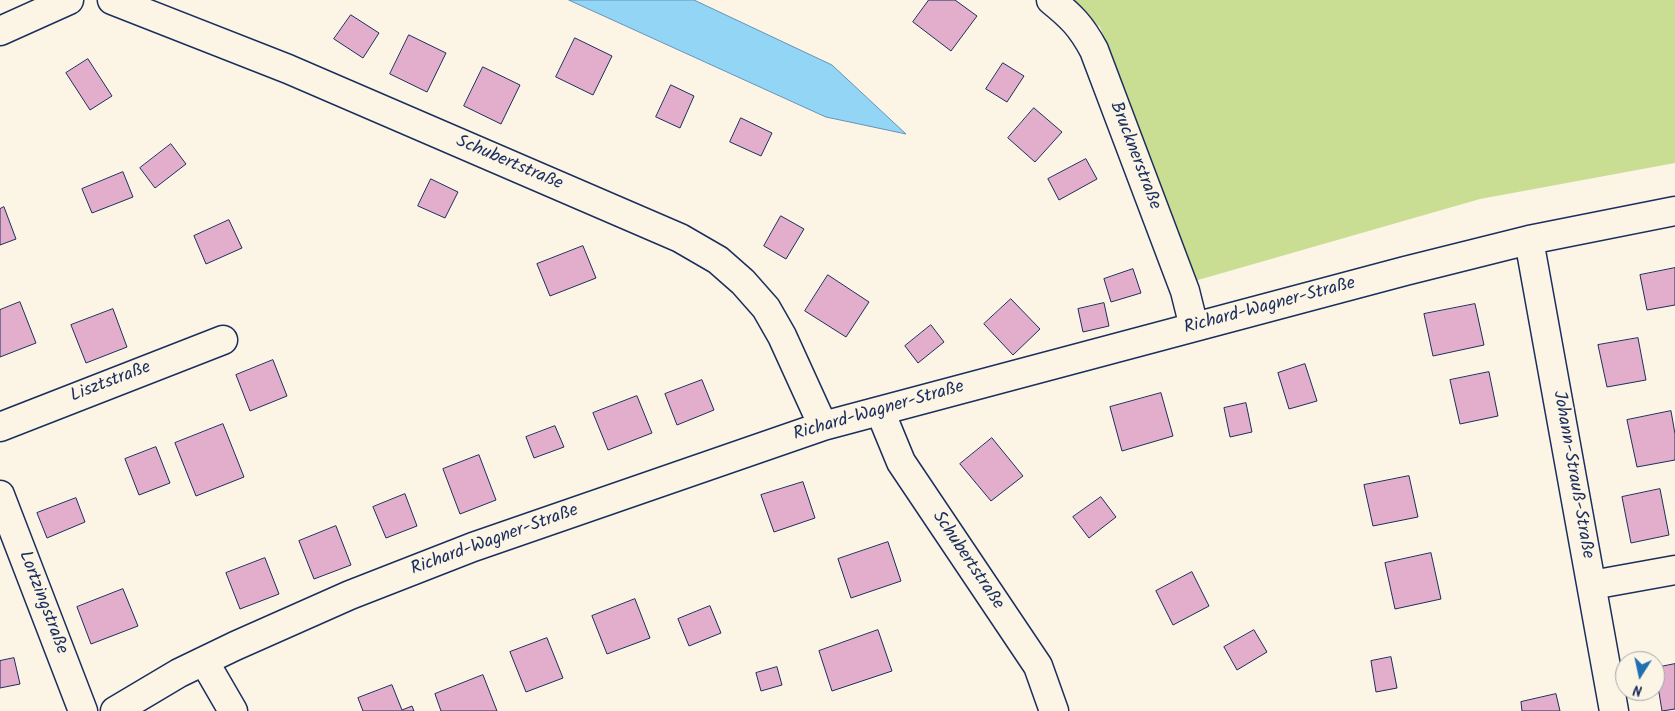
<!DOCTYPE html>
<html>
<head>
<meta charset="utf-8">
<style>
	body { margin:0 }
	#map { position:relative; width:1675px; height:711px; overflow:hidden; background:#fcf5e5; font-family:Kalam,sans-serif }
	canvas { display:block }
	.north { position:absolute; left:1615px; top:651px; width:50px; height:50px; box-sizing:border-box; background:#fcf5e5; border:1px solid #a2a6af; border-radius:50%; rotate:190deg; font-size:14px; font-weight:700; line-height:20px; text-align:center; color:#1b2f5e }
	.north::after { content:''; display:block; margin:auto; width:18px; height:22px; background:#1f6fb2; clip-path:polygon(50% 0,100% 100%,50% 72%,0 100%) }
</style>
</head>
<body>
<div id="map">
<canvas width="1675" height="711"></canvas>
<div class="north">N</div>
</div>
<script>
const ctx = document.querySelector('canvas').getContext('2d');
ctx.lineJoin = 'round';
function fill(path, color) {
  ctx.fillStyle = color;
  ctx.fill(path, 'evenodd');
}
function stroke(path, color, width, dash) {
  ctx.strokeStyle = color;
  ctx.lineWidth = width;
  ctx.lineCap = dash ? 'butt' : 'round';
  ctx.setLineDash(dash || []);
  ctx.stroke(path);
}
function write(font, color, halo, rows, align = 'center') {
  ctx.font = font + ' Kalam,sans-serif';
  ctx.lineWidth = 4;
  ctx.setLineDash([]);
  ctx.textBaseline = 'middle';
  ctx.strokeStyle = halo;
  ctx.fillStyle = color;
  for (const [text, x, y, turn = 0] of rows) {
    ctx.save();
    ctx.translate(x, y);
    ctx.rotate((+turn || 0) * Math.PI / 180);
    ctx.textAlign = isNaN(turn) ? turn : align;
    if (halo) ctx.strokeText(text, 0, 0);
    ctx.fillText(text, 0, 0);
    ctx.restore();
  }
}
fill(new Path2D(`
	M1065 0H1675V163L1480 199 1191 282 1100 27Z`), '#c9de93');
const water = new Path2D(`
	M569 0H694L832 65 906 134 826 117Z`);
fill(water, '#93d5f5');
stroke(water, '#6393b9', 1);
const building = new Path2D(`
	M929 0H955L977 16 951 51 913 22Z
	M351 15 379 33 363 58 334 39Z
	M409 35 446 53 427 92 390 74Z
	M575 38 612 56 593 95 556 77Z
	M88 59 112 96 90 110 66 73Z
	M1003 63 1024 76 1007 102 986 89Z
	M483 67 520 85 501 124 464 106Z
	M671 85 694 96 680 128 656 117Z
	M1034 108 1062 132 1035 162 1008 138Z
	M741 118 772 133 761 156 730 142Z
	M171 144 186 164 155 188 140 168Z
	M1086 159 1097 179 1059 200 1048 179Z
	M123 172 133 197 92 213 82 189Z
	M431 179 458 192 445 218 418 206Z
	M4 207 16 239 0 245V209Z
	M781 216 804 229 786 259 764 246Z
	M229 220 242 248 206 264 194 236Z
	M583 246 596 278 550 296 537 264Z
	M1675 268V305L1647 310 1640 275Z
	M1133 269 1141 293 1111 302 1104 279Z
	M828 275 869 302 846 337 805 311Z
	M1011 299 1040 329 1013 355 984 324Z
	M20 302 36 343 0 357V310Z
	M1104 303 1109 326 1083 332 1078 309Z
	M1475 304 1484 345 1433 356 1424 314Z
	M113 309 127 347 86 363 71 325Z
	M931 325 944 342 918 363 905 346Z
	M1638 338 1646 380 1607 387 1598 345Z
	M273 360 287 396 250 411 236 375Z
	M1305 364 1317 401 1289 409 1278 373Z
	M1489 372 1498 416 1460 424 1450 380Z
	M702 380 714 410 677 425 665 394Z
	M1161 393 1173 436 1122 451 1110 407Z
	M637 396 652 433 608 450 593 413Z
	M1246 403 1252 432 1230 437 1224 408Z
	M1671 411 1675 434V460L1637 467 1627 420Z
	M223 424 244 477 196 496 175 443Z
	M555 426 564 447 534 458 526 437Z
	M992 438 1023 476 991 501 960 464Z
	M156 447 170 483 139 495 125 459Z
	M479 455 496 500 460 514 443 469Z
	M1409 476 1418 517 1373 526 1364 485Z
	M803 482 815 518 774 532 761 495Z
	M1660 489 1669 535 1631 543 1622 497Z
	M405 494 417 526 386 538 373 507Z
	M1101 497 1116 517 1089 538 1073 517Z
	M76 498 85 522 47 538 37 513Z
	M336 526 351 565 314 579 299 541Z
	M888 542 901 581 851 598 838 559Z
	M1431 553 1441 599 1395 609 1385 563Z
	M265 558 279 594 240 609 226 573Z
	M1192 572 1209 606 1173 625 1156 591Z
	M123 589 138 626 91 644 77 607Z
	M635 599 650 638 607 654 592 616Z
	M710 606 721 633 689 646 678 619Z
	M878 630 892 671 832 691 819 651Z
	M1254 630 1267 652 1237 670 1224 647Z
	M547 638 563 678 526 692 510 652Z
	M1391 657 1397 688 1376 692 1371 661Z
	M14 658 20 684 0 688V661Z
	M1675 664V709L1662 711 1655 668Z
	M777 667 782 685 761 691 756 673Z
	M483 675 497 711H441L435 694Z
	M392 685 402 710 412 706 414 711H363L358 698Z
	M1556 694 1560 711H1522L1521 702Z`);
fill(building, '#e2aecb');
stroke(building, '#1b2f5e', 1);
const street = new Path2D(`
	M112 0 288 69 680 238 718 260 743 282 766 308 782 336 823 426
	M1051 0C1072 17 1081 26 1094 50L1185 291 1194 327
	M0 31 69 0
	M1529 240 1614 711
	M880 411 901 462 1038 666 1054 711
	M0 427 223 340
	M0 495 83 711
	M1592 585 1675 570
	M204 661 233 711
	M115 711 179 673 235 646 350 595 473 547 823 426 1405 271 1529 240 1675 211`);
stroke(street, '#1b2f5e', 31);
stroke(street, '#fcf5e5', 28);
write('18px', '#1b2f5e', '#fcf5e5', [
	["Brucknerstraße",1134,156,69],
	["Schubertstraße",509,164,23],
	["Richard-Wagner-Straße",1270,307,-15],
	["Lisztstraße",111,383,-21],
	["Richard-Wagner-Straße",879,412,-16],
	["Johann-Strauß-Straße",1572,475,80],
	["Richard-Wagner-Straße",495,541,-20],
	["Schubertstraße",967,561,56],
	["Lortzingstraße",42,603,69]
]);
</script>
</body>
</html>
